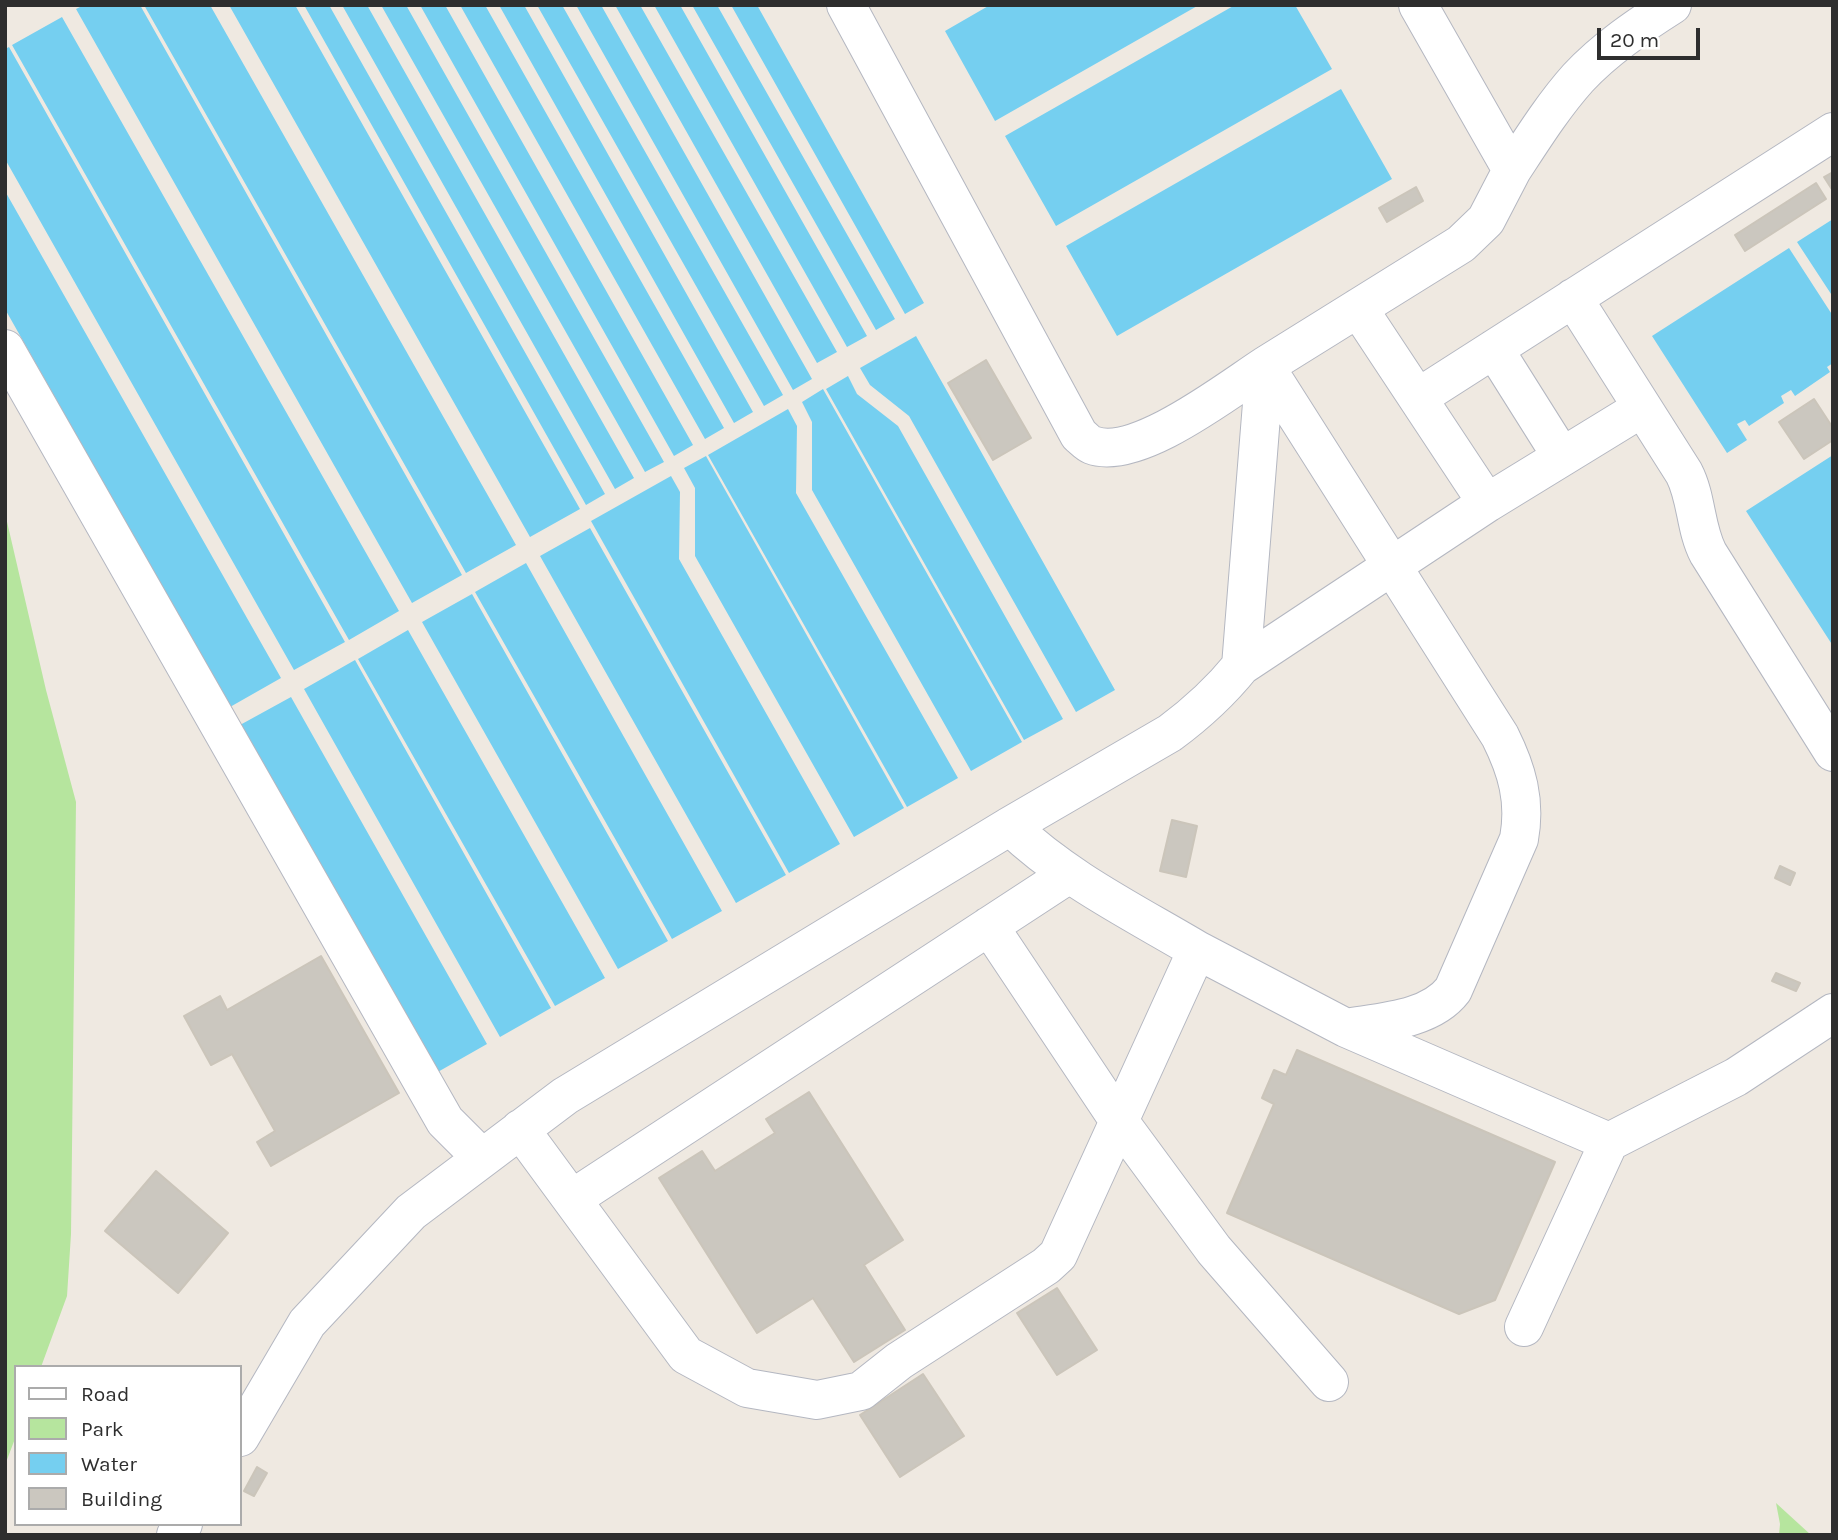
<!DOCTYPE html>
<html>
<head>
<meta charset="utf-8">
<style>
	body { margin:0 }
	#map { position:relative; width:1838px; height:1540px; overflow:hidden; background:#efe9e1; font-family:Karla,sans-serif }
	canvas { display:block }
	.frame { position:absolute; inset:0; border:7px solid #2e2e2e; pointer-events:none }
	.legend { position:absolute; left:14px; top:1365px; width:228px; height:161px; box-sizing:border-box; background:#fff; border:2px solid #ababab; margin:0; padding:9px 12px; list-style:none; font-size:21px; color:#2e2e2e }
	.legend li { display:flex; align-items:center; gap:14px; height:35px }
	.legend b { width:35px; border:2px solid #ababab }
	.scale { position:absolute; left:1597px; top:28px; width:103px; height:32px; box-sizing:border-box; border:4px solid #2e2e2e; border-top:0; padding-left:9px; font-size:21px; line-height:24px; white-space:nowrap; color:#2e2e2e; -webkit-text-stroke:5px #fff; paint-order:stroke }
</style>
</head>
<body>
<div id="map">
<canvas width="1838" height="1540"></canvas>
<div class="frame"></div>
<ul class="legend">
<li><b style="height:9px;background:#fff"></b>Road</li>
<li><b style="height:19px;background:#b6e59e"></b>Park</li>
<li><b style="height:19px;background:#75cff0"></b>Water</li>
<li><b style="height:19px;background:#cbc7bf"></b>Building</li>
</ul>
<div class="scale">20 m</div>
</div>
<script>
const ctx = document.querySelector('canvas').getContext('2d');
ctx.lineJoin = 'round';
function fill(path, color) {
  ctx.fillStyle = color;
  ctx.fill(path, 'evenodd');
}
function stroke(path, color, width, dash) {
  ctx.strokeStyle = color;
  ctx.lineWidth = width;
  ctx.lineCap = dash ? 'butt' : 'round';
  ctx.setLineDash(dash || []);
  ctx.stroke(path);
}
fill(new Path2D(`
	M5 513 46 690 76 802 71 1234 67 1296 41 1367H16V1436L5 1465Z
	M1776 1503 1811 1535H1779L1780 1524Z`), '#b6e59e');
fill(new Path2D(`
	M84 5H140L462 575 412 603 76 9Z
	M144 5H210L516 545 466 573Z
	M229 5H295L580 509 530 537Z
	M304 5H329L605 494 586 505Z
	M342 5H367L634 478 615 489Z
	M381 5H406L664 462 645 472Z
	M420 5H445L693 445 674 456Z
	M460 5H485L724 428 705 439Z
	M499 5H524L753 412 734 423Z
	M537 5H562L783 395 764 406Z
	M576 5H601L812 379 793 390Z
	M615 5H640L837 352 817 363Z
	M654 5H680L867 336 847 347Z
	M692 5H717L895 319 876 330Z
	M731 5H757L924 303 905 314Z
	M990 5H1199L995 121 945 31Z
	M1235 5H1295L1332 69 1056 226 1005 136Z
	M62 17 399 611 349 640 12 45Z
	M9 47 345 642 294 670 5 159V49Z
	M1341 89 1392 179 1117 336 1066 246Z
	M5 191 281 678 230 707 5 309Z
	M1833 219V297L1797 242Z
	M1789 248 1833 316V363L1827 367 1830 372 1795 396 1791 390 1781 396 1784 403 1749 426 1745 420 1737 424 1747 440 1727 453 1652 336Z
	M916 336 1115 690 1076 712 909 416 870 385 860 368Z
	M848 376 857 394 898 426 1063 719 1024 740 826 389Z
	M823 389 1022 742 971 771 812 490V422L802 402Z
	M788 409 797 426 796 493 958 778 907 807 708 455Z
	M1833 455V646L1746 511Z
	M706 456 904 808 854 837 695 556V488L684 468Z
	M671 476 680 492 679 559 840 844 789 873 591 521Z
	M590 528 786 875 736 903 540 556Z
	M526 563 722 911 672 939 475 592Z
	M472 594 668 941 618 969 422 622Z
	M408 630 605 978 555 1006 358 659Z
	M355 660 551 1008 500 1037 304 689Z
	M291 697 487 1044 436 1073 240 725Z`), '#75cff0');
const building = new Path2D(`
	M1833 172V191L1824 177Z
	M1816 183 1826 199 1745 251 1735 235Z
	M1416 187 1423 201 1387 222 1379 208Z
	M986 360 1031 438 993 460 948 383Z
	M1814 399 1833 428V440L1804 459 1779 422Z
	M1172 820 1197 826 1186 877 1160 871Z
	M1780 866 1795 873 1790 885 1775 878Z
	M321 956 399 1093 271 1166 257 1142 275 1131 232 1054 211 1065 184 1016 220 996 227 1010Z
	M1776 973 1800 983 1796 991 1772 981Z
	M1297 1050 1555 1162 1495 1300 1459 1314 1227 1213 1274 1104 1262 1098 1274 1070 1286 1075Z
	M809 1092 903 1240 864 1265 905 1330 854 1362 813 1298 757 1333 659 1178 702 1151 715 1171 775 1133 766 1119Z
	M156 1171 228 1233 178 1293 105 1231Z
	M1057 1288 1097 1350 1057 1375 1017 1313Z
	M923 1374 964 1436 900 1477 860 1415Z
	M257 1467 267 1473 254 1496 244 1491Z`);
fill(building, '#cbc7bf');
stroke(building, '#cbc5ba', 2);
const minor = new Path2D(`
	M846 5 1079 435C1083 438 1087 443 1092 445 1136 462 1228 390 1265 366L1500 736C1517 770 1526 801 1519 839L1453 990C1430 1020 1381 1022 1346 1028
	M1512 170C1533 138 1553 106 1578 78 1605 49 1639 26 1672 5
	M1573 298 1684 473C1697 498 1695 528 1708 553L1833 752
	M1358 308 1487 503
	M5 349 445 1121 482 1158
	M1494 349 1562 457
	M1419 397 1833 132
	M1241 666 1487 503 1642 408
	M989 926 1119 1121 1214 1250 1329 1382
	M1197 950 1346 1028 1609 1142 1524 1327
	M520 1129 686 1355 747 1388 817 1400 861 1391 899 1361 1046 1266 1058 1255 1197 950C1133 912 1064 878 1010 826
	M1609 1142 1736 1077 1833 1013
	M572 1199 1069 874
	M240 1437 307 1323 411 1212 565 1096 1010 826 1170 733C1197 713 1220 692 1241 666L1265 366 1461 244 1486 220 1512 170 1418 5
	M176 1535 183 1524`);
stroke(minor, '#b4b7c1', 40);
stroke(minor, '#fff', 38);
</script>
</body>
</html>
